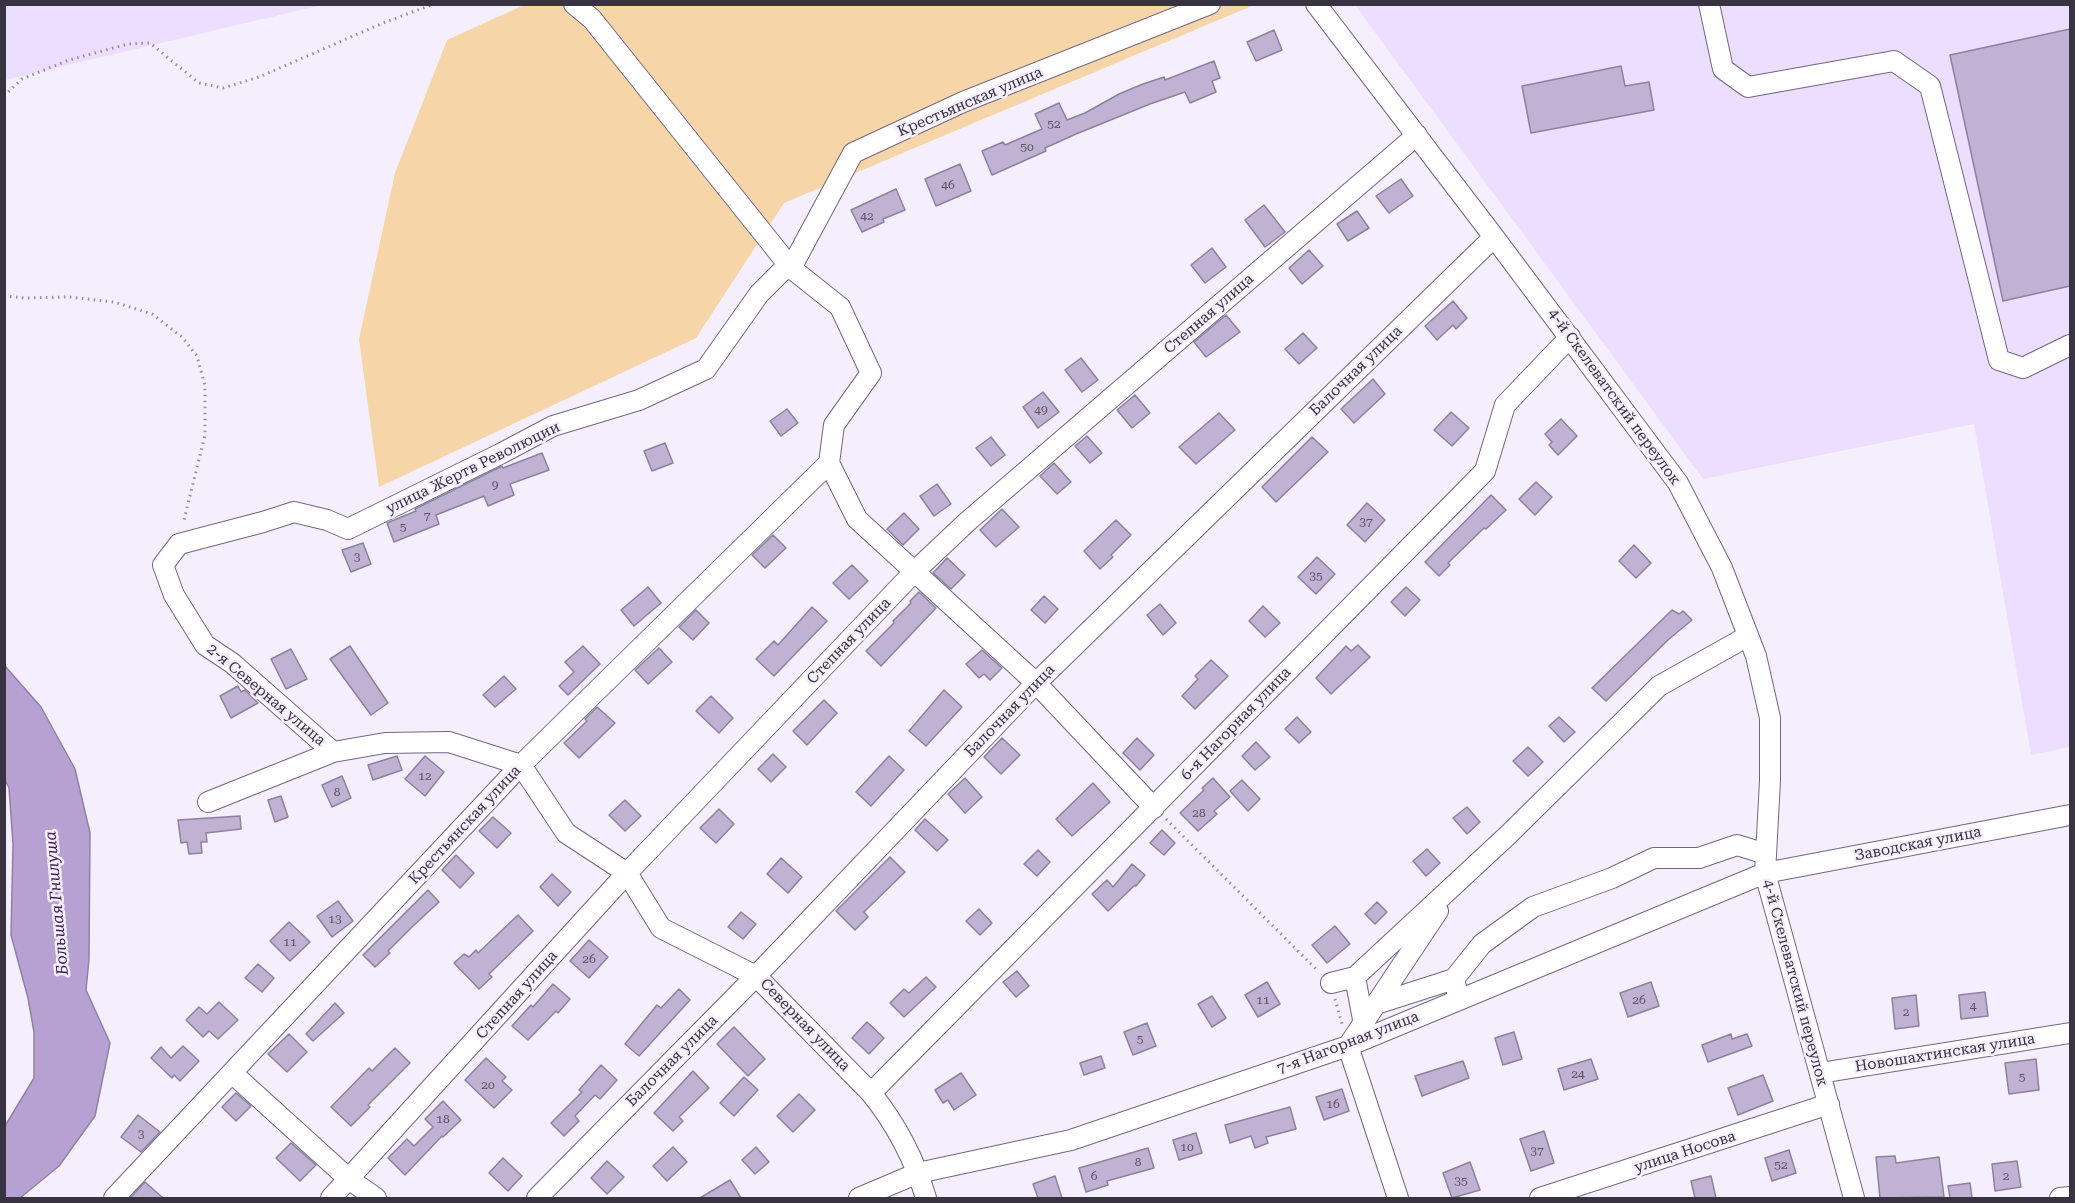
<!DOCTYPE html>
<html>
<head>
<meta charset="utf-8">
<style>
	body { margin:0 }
	#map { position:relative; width:2075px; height:1203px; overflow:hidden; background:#f5effd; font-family:"Roboto Serif",serif }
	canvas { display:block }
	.frame { position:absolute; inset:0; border:6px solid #383340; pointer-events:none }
</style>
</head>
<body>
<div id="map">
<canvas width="2075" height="1203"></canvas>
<div class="frame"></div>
</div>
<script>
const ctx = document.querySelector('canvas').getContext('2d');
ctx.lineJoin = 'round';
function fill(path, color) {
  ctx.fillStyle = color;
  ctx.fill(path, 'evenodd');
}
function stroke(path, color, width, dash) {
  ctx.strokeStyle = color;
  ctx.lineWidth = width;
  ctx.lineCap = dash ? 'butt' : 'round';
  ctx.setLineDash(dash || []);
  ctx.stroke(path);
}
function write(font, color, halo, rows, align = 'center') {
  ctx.font = font + ' "Roboto Serif",serif';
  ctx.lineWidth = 5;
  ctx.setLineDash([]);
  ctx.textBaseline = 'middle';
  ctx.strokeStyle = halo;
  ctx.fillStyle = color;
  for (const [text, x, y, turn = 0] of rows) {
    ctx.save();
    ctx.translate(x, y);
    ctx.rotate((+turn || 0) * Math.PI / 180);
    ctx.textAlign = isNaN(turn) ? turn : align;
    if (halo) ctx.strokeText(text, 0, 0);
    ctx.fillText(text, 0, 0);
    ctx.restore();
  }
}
fill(new Path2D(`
	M5 4H322V5L5 80Z
	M1355 5H2070V747L2031 755 1974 424 1703 479Z`), '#ecdeff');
fill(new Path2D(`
	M524 5H1254L784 203 696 338 379 487 359 339 395 173 447 40Z`), '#f6d5a8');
const water = new Path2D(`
	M5 666 41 707 75 769 90 833 89 959 86 990 110 1043 95 1116 59 1166 20 1198H5V1126L34 1078V1032L28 998 11 935 13 844 9 788 4 778Z`);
fill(water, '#b7a1d2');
stroke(water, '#9180a6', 1.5);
const building = new Path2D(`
	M2070 29V286L2003 301 1950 55Z
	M1274 30 1282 50 1256 61 1247 42Z
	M1214 61 1220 78 1212 81 1216 92 1190 103 1185 92 1150 104 1076 134 1045 148 1046 151 992 175 982 151 1003 142 1005 145 1042 129 1035 114 1059 103 1067 120 1085 113 1119 94 1143 84 1164 77 1165 80Z
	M1621 66 1625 86 1649 82 1654 110 1531 133 1522 86Z
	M960 164 971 191 936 206 925 179Z
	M1401 179 1413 196 1389 213 1376 196Z
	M896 189 905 210 883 219 884 222 862 232 851 210Z
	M1264 205 1285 232 1265 247 1245 220Z
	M1357 211 1369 228 1348 241 1337 224Z
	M1212 248 1226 267 1205 283 1191 265Z
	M1309 250 1323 266 1302 284 1289 268Z
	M1453 301 1467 318 1456 329 1453 325 1437 340 1425 326Z
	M1226 315 1240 332 1206 357 1194 342Z
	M1303 333 1317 348 1299 364 1285 349Z
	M1081 358 1098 380 1082 392 1065 370Z
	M1373 379 1385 394 1354 423 1341 409Z
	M1043 392 1059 412 1038 428 1023 407Z
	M1135 395 1150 413 1132 428 1117 410Z
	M787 409 798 423 781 436 770 421Z
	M1451 412 1469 428 1452 446 1434 430Z
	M1219 413 1235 430 1196 464 1179 447Z
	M1561 419 1577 436 1558 455 1549 445 1552 442 1545 434Z
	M1087 436 1102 453 1090 463 1075 446Z
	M991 437 1005 455 991 466 976 448Z
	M1312 437 1328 452 1276 502 1262 487Z
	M665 443 673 463 652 471 644 451Z
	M542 453 549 470 510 484 514 495 488 506 484 496 436 515 439 524 394 542 387 523 416 511 415 509 502 466 503 468Z
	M1054 463 1071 482 1057 494 1040 476Z
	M1536 482 1552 497 1535 515 1519 499Z
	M937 484 951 504 934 516 920 496Z
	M1491 495 1506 510 1486 529 1484 528 1448 563 1450 565 1439 576 1425 562Z
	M1367 503 1385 520 1365 542 1347 525Z
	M1002 509 1019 527 996 547 980 530Z
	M904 513 919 529 903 545 887 529Z
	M1116 520 1131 535 1111 555 1113 557 1100 569 1084 551Z
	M773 535 786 548 765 568 752 555Z
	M363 543 371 564 351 572 342 550Z
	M1634 545 1651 563 1636 578 1619 561Z
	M1317 557 1335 574 1316 594 1298 577Z
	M947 558 965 575 951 589 933 573Z
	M852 565 868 581 849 599 833 583Z
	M648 587 661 603 634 626 621 610Z
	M1406 587 1420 600 1405 616 1391 602Z
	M919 592 936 608 881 666 866 651 894 623 893 621 911 603 910 601Z
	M1044 596 1058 609 1045 623 1031 610Z
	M1160 604 1176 623 1163 635 1147 615Z
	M1263 606 1280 623 1265 637 1249 621Z
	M812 607 827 621 774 676 756 659 774 641 778 645Z
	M696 610 709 623 693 640 679 627Z
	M1672 610 1679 614 1683 611 1692 620 1668 640 1606 701 1592 688Z
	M1358 645 1370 657 1331 694 1316 678 1346 646 1351 651Z
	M350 646 388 703 371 715 330 659Z
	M583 646 600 664 568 695 559 686 574 672 565 662Z
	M659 648 672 662 648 684 635 670Z
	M291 649 307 679 286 689 271 659Z
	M982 650 1002 668 990 680 984 674 979 678 966 664Z
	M1211 660 1228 676 1195 709 1182 696 1198 679 1195 676Z
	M504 676 516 689 495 707 483 695Z
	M238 686 241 692 245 690 258 703 231 718 220 696Z
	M944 690 962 707 926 746 909 731Z
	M711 696 733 718 719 733 696 711Z
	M824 700 837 713 807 745 793 731Z
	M597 707 615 723 579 758 564 743 587 721 585 719Z
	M1297 717 1311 732 1299 743 1285 729Z
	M1559 717 1575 732 1564 742 1549 726Z
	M1002 738 1020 755 1001 774 984 757Z
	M1137 738 1154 755 1140 770 1123 753Z
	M1256 742 1270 757 1255 770 1242 756Z
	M1528 747 1543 762 1528 776 1513 761Z
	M773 754 786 767 771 782 758 769Z
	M397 756 402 770 373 780 368 765Z
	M425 756 444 772 425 796 405 779Z
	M889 756 904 770 871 806 856 792Z
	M342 776 351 798 332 807 322 785Z
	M965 778 982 797 965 813 948 794Z
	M1213 778 1230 797 1214 811 1217 814 1198 831 1180 813 1204 790 1202 788Z
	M1242 780 1260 799 1248 811 1230 791Z
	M1093 783 1110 802 1072 836 1056 819Z
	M281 796 288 817 275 822 268 800Z
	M625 800 641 816 625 831 609 815Z
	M1467 807 1480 822 1467 834 1453 818Z
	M719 809 734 824 716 843 700 828Z
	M240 816 241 829 206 833 207 842H201L202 853 189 854 187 842 181 843 178 820Z
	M493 817 511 833 497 848 479 831Z
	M925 819 948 840 937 851 915 830Z
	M1162 830 1175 843 1164 855 1150 843Z
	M1427 849 1440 863 1426 876 1413 861Z
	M1038 850 1050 862 1037 876 1024 864Z
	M456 855 474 873 460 888 442 870Z
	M890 857 905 872 864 912 868 917 855 930 836 911Z
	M781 858 802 877 788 893 767 874Z
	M1132 864 1145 875 1136 886 1135 885 1108 911 1092 894 1107 880 1113 887Z
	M552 874 571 892 558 906 540 887Z
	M428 890 439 902 412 927 388 951 390 953 375 967 363 955Z
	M338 901 353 921 332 937 317 916Z
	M1377 902 1387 912 1375 924 1365 914Z
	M979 909 992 923 980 935 966 921Z
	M741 912 756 924 743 939 728 927Z
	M518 915 533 931 489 974 492 977 479 989 454 963 464 954 469 957 476 950 478 953Z
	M289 922 310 942 290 961 270 941Z
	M1335 926 1350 944 1327 963 1312 945Z
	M589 940 608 957 589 978 570 961Z
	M258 964 274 978 262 992 245 978Z
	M1017 971 1029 986 1016 997 1003 982Z
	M926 977 936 987 904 1017 890 1003 904 989 909 993Z
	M1267 982 1280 1004 1258 1017 1245 995Z
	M1651 982 1659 1006 1628 1017 1620 993Z
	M553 984 570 999 558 1013 556 1011 528 1040 512 1026 531 1005 533 1007Z
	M679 989 690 1000 639 1056 625 1044 657 1005 661 1008Z
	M1985 992 1988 1016 1961 1019 1959 995Z
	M1916 995 1919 1026 1895 1029 1892 998Z
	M1212 996 1226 1018 1212 1027 1198 1004Z
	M219 1002 238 1020 218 1039 209 1031 203 1037 186 1020 199 1007 207 1014Z
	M335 1003 344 1013 313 1041 306 1034Z
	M867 1022 884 1038 869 1054 852 1038Z
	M1147 1023 1156 1046 1133 1055 1124 1032Z
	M734 1027 765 1059 748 1076 717 1044Z
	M1514 1032 1522 1059 1503 1065 1495 1038Z
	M289 1034 307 1052 287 1072 268 1054Z
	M1731 1034 1732 1039 1747 1034 1752 1046 1708 1062 1702 1045Z
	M183 1046 199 1061 180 1081 174 1075 172 1078 151 1058 161 1047 171 1058Z
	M395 1048 410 1063 368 1105 370 1107 351 1126 331 1107 369 1068 372 1071Z
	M1101 1056 1105 1068 1084 1075 1080 1063Z
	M486 1058 506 1077 502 1081 512 1090 494 1108 465 1080Z
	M1591 1059 1598 1079 1564 1090 1558 1069Z
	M2036 1059 2039 1090 2009 1094 2005 1063Z
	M1463 1061 1469 1078 1422 1096 1415 1076Z
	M601 1065 617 1080 600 1099 595 1095 575 1116 579 1121 564 1136 551 1123 582 1092 579 1090Z
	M693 1071 709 1088 679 1117 683 1121 673 1131 654 1113Z
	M961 1073 976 1095 954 1110 948 1100 943 1103 935 1090Z
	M1763 1075 1773 1101 1738 1115 1728 1088Z
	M744 1077 758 1090 734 1116 720 1103Z
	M1342 1089 1349 1111 1324 1120 1316 1097Z
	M236 1093 251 1106 236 1121 222 1107Z
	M799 1094 815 1110 793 1132 777 1116Z
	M443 1101 461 1120 443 1137 442 1136 405 1175 388 1158 407 1139 414 1146 433 1127 425 1119Z
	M1290 1107 1296 1129 1266 1137 1268 1143 1255 1148 1251 1136 1230 1143 1225 1125Z
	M138 1115 160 1132 141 1152 121 1137Z
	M1544 1131 1554 1163 1531 1171 1520 1139Z
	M1196 1133 1202 1153 1179 1160 1173 1140Z
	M291 1143 316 1165 300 1181 276 1158Z
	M673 1147 687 1162 667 1181 653 1166Z
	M756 1147 769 1162 755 1174 742 1160Z
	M1148 1148 1154 1168 1107 1181 1108 1185 1086 1192 1079 1168Z
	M1789 1150 1796 1173 1772 1181 1765 1158Z
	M1895 1156 1896 1163 1939 1157 1944 1197 1880 1198 1876 1157Z
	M503 1158 522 1176 508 1191 489 1173Z
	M607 1161 624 1177 607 1194 591 1178Z
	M2017 1161 2021 1187 1995 1191 1992 1164Z
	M1470 1162 1480 1190 1452 1198 1443 1173Z
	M1055 1176 1062 1198H1038L1033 1184Z
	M1711 1176 1716 1198H1695L1691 1181Z
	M730 1180 741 1198H700Z
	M145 1182 163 1198H130Z
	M1970 1183 1972 1198H1950L1948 1186Z`);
fill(building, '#bfb2d2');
stroke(building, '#8e819f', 1.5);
const minor = new Path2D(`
	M574 4 592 19 791 268 840 307 871 373 834 425 829 463 857 519 1036 683 1154 808
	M1316 4 1494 237 1678 483 1722 568 1756 656 1770 718V781L1765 873 1854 1198
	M1709 4 1723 69 1748 87 1894 61 1930 86 1999 360 2023 368 2070 345
	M791 268 853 153 963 102 1210 4
	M333 752 232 663 205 645 174 595 163 565 179 544 263 522 294 512 327 520 348 529 500 454 553 426 639 400 706 369 759 294 782 271 791 268
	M208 802 333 752 385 743 449 742 521 765 566 833 627 873 661 928 756 976 871 1093C896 1124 915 1161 926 1198
	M1355 977 1365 1030
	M1331 983 1355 977 1508 835 1659 686 1748 636
	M1459 1000 1454 979 1482 944 1533 907 1612 878 1654 858H1699L1737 845 1766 854
	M1376 1004 1454 979
	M1348 1046 1438 911
	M1348 1046 1398 1198
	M232 1073 350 1180 376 1198
	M1820 1073 2070 1033
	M871 1093 1485 471 1505 405 1570 337
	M114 1198 521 765 829 463
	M331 1198 627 873 915 571 967 522 1417 135
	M537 1198 756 976 1036 683 1494 237
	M859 1198 918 1173 1071 1140 1348 1046 1765 873 2070 815
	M1540 1198 1829 1104
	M2060 1198 2070 1197`);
stroke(minor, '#736683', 22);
stroke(new Path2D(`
	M4 96 22 79 69 60 128 44 150 43 199 83 223 88 259 77 383 23 434 4
	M4 296 24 298 69 297 114 302 152 314 182 337 197 356 205 386V435L183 524
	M1166 819 1318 971
	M1335 999 1342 1024`), '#948f9c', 3, [1.5, 4.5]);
stroke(minor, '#fff', 20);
write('12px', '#5a5364', null, [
	["52",1054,124],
	["50",1027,147],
	["46",948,185],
	["42",867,216],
	["49",1041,410],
	["9",495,485],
	["7",427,516],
	["37",1366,522],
	["5",403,527],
	["3",357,557],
	["35",1316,576],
	["12",425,776],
	["8",337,792],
	["28",1199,813],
	["13",335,919],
	["11",290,942],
	["26",589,959],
	["11",1263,1000],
	["26",1639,1000],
	["4",1973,1006],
	["2",1906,1012],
	["5",1140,1039],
	["24",1578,1074],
	["5",2022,1077],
	["20",488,1085],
	["16",1333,1104],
	["18",443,1119],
	["3",141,1134],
	["10",1187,1147],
	["37",1537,1151],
	["8",1138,1162],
	["52",1781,1165],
	["6",1094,1176],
	["2",2006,1176],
	["35",1461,1181]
]);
write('15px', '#383340', '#f5effd', [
	["Крестьянская улица",970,102,-23],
	["Степная улица",1209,314,-41],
	["Балочная улица",1356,371,-44],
	["4-й Скелеватский переулок",1614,397,54],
	["улица Жертв Революции",473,468,-26],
	["Степная улица",849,641,-46],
	["2-я Северная улица",266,695,40],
	["Балочная улица",1010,711,-46],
	["6-я Нагорная улица",1236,724,-46],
	["Крестьянская улица",465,825,-47],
	["Заводская улица",1918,844,-11],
	["4-й Скелеватский переулок",1795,983,75],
	["Степная улица",517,995,-48],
	["Северная улица",805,1025,46],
	["7-я Нагорная улица",1348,1043,-21],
	["Новошахтинская улица",1945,1053,-9],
	["Балочная улица",672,1061,-45],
	["улица Носова",1685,1152,-18]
]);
write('italic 16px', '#391b55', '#f5effd', [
	["Большая Гнилуша",57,903,-95]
]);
</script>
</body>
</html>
